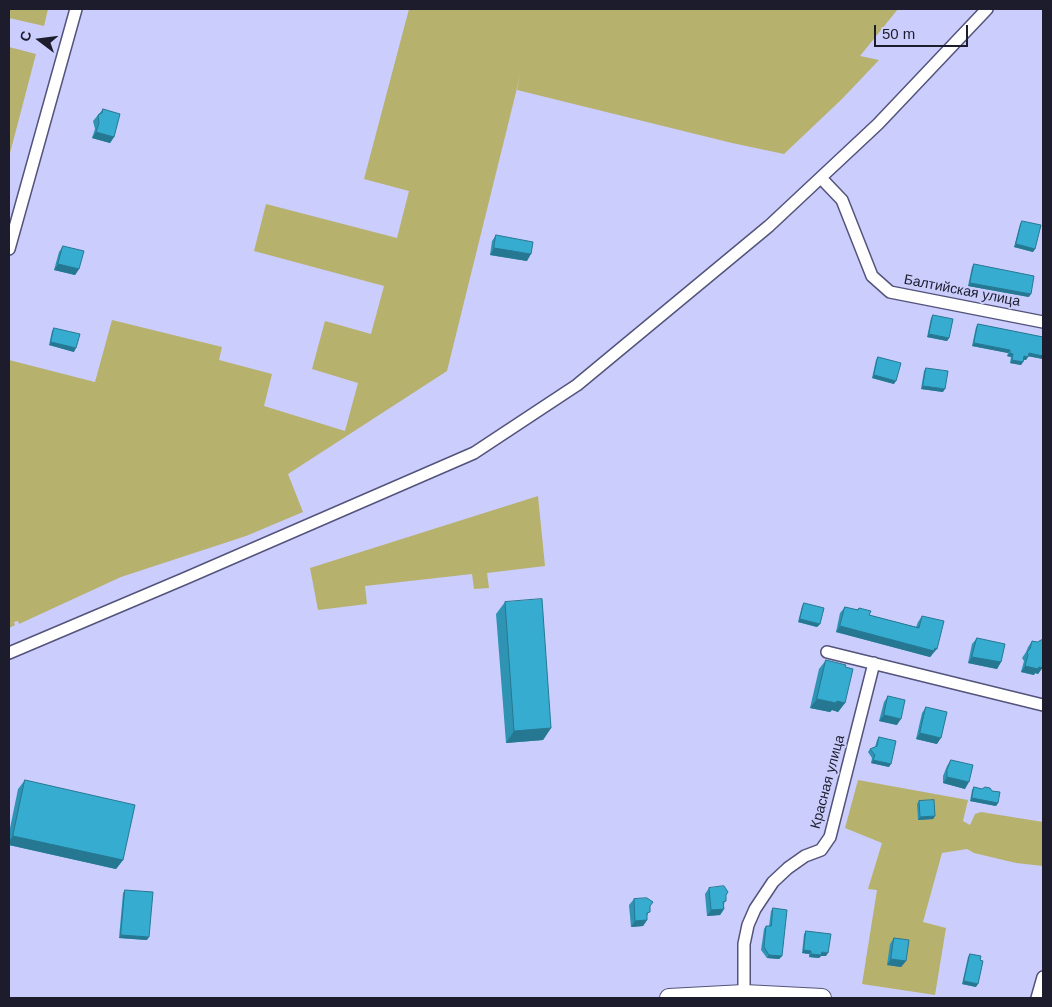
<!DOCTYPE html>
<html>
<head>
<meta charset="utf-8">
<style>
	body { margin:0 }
	#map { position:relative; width:1052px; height:1007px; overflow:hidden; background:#cbcdfc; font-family:Arial,sans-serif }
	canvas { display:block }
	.frame { position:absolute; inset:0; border:10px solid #1c1c2d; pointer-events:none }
	.north { position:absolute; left:15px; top:15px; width:50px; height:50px; -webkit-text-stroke:4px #cbcdfc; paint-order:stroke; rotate:285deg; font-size:14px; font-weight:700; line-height:20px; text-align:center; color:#1c1c2d }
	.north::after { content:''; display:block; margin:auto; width:18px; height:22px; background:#1c1c2d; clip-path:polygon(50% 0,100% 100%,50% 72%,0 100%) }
	.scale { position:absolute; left:874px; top:25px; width:94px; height:22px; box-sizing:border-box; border:2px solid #1c1c2d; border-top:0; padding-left:6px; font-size:15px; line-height:18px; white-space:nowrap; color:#1c1c2d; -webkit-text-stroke:4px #cbcdfc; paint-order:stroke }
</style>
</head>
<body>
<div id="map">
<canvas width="1052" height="1007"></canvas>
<div class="frame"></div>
<div class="north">С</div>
<div class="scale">50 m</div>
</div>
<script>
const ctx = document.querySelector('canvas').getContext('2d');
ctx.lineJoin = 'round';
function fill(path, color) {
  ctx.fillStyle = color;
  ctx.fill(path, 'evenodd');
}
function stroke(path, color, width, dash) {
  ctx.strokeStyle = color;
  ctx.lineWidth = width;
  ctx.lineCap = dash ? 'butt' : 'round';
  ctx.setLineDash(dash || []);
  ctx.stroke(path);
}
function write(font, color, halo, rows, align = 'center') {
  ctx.font = font + ' Arial,sans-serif';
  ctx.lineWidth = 4;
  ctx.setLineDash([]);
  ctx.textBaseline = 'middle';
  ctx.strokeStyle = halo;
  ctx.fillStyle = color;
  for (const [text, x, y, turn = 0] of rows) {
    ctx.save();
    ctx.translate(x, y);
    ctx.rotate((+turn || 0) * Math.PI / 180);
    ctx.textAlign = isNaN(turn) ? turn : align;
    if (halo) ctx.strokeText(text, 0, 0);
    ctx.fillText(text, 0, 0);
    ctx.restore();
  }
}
fill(new Path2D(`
	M9 9H48L44 26 9 18Z
	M409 9H898L860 56 879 60 842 99 784 154 732 143 517 90 520 76 447 371 288 474 303 512 246 536 121 577 19 624 18 621 14 622 15 625 9 628V360L95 382 112 320 222 347 219 360 272 374 264 406 345 431 358 383 312 369 325 321 371 334 384 286 254 251 266 204 397 238 409 191 364 179Z
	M9 47 36 54 9 157Z
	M538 496 545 566 487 573 489 588 474 589 472 574 365 586 367 604 318 610 310 568Z
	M858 780 968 800 963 821 970 825 975 814 981 812 1043 822V866L1016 863 974 853 967 849 942 853 923 922 946 928 935 995 862 984 877 890 868 889 882 843 845 828Z`), '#b7b16e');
const minor = new Path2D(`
	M821 178 842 200 872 276 890 292 1043 322
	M9 249 76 9
	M827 652 1043 705
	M9 653 186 578 474 453 577 385 769 226 878 124 987 9
	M744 998V944L748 925 755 909 773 882 788 868 805 856 821 850 830 837 874 663
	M1037 998 1043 977`);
const primary = new Path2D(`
	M669 998 744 994 822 998`);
stroke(minor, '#53537c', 14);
stroke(primary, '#53537c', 20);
stroke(minor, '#fff', 11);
stroke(primary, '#fff', 18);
fill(new Path2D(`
	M103 109 114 137 110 143 92 138 95 129 93 121Z
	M1022 221 1035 249 1033 252 1014 247 1020 224Z
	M496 235 527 261 490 255 492 241Z
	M63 246 79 269 75 275 54 270 59 252Z
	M974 264 1029 297 968 286 972 267Z
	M933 315 949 338 947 341 927 337 931 318Z
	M978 324 1043 337V359L1028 356 1026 360H1024L1021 365 1010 363 1011 357 1007 356 1008 353 972 346 976 327Z
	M54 328 74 352 49 345 52 331Z
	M878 357 894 384 872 378 876 360Z
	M926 368 943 392 921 389 924 371Z
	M505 602 551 728 543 740 506 743 496 614Z
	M804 603 820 624 817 627 798 622 802 606Z
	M845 607 857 610 859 608 869 615 916 627 918 622 922 616 932 655 930 657 836 632 840 613Z
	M977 638 1001 662 997 669 968 663 972 644Z
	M1032 641 1037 642H1043V667L1038 674 1035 673 1034 675 1021 672 1024 661 1022 658 1026 652 1028 647Z
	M826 660 845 667V703L838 712 832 710 830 712 810 708 819 669Z
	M888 696 897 725 879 721 884 702Z
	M926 707 937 744 916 739 922 713Z
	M879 737 889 767 871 763 872 758 868 752 870 749 875 747 877 740Z
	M951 760 965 789 943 783V776L947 766Z
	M25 780 123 860 116 869 9 845V833L18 789Z
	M974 787 982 789 998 803 996 806 970 801 972 790Z
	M919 801 935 816 933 819 918 820 917 804Z
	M709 888 726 895 724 905V909L720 915 707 916 705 894Z
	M125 890 147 940 119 938 123 893Z
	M634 899 650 908 647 916V920L643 926 631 927 629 905Z
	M773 908 782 956 779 959 767 958 761 950 764 929 766 926H769L771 911Z
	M806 931 826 956H821L819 958 809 957V954L802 953 804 934Z
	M894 938 906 961 901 967 887 965 890 944Z
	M970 954 976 987 962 984 968 957Z`), '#2f94b4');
fill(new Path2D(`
	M96 132 114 137 110 143 92 138Z
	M1016 244 1035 249 1033 252 1014 247Z
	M494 248 531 254 527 261 490 255Z
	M58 264 79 269 75 275 54 270Z
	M970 283 1031 294 1029 297 968 286Z
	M929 334 949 338 947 341 927 337Z
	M51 342 76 348 74 352 49 345Z
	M974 343 1010 350 1008 353 972 346Z
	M1010 353 1013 354 1011 357 1007 356Z
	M1029 353 1043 356V359L1027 356Z
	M1024 356 1028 357 1026 360 1022 359Z
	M1012 360 1023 362 1021 365 1010 363Z
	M874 375 896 381 894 384 872 378Z
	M923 386 945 389 943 392 921 389Z
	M800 619 820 624 817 627 798 622Z
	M840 626 935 648 937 649 930 657 836 632Z
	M972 657 1001 662 997 669 968 663Z
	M1043 664V667L1038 674 1035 673 1034 675 1021 672 1025 666 1039 667Z
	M817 699 837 701 845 703 838 712 832 710 830 712 810 708Z
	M884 715 901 719 897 725 879 721Z
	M551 728 543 740 506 743 514 731Z
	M920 733 941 738 937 744 916 739Z
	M873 760 891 764 889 767 871 763Z
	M947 777 969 782 965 789 943 783Z
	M972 798 998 803 996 806 970 801Z
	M935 816 933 819 918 820 920 817Z
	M13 836 123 860 116 869 9 845V841Z
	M724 909 720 915 707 916 711 910Z
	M647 920 643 926 631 927 635 921Z
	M121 935 149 937 147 940 119 938Z
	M804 950 811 951 809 954 802 953Z
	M822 952 828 953 826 956H821L819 958 809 957 811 954Z
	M769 955 782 956 779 959 767 958Z
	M891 959 906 961 901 967 887 965Z
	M964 981 978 984 976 987 962 984Z`), '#267892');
const building = new Path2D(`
	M103 109 120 114 114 137 96 132 99 123 98 115 102 113Z
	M1022 221 1041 225 1035 249 1016 244Z
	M496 235 533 242 531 254 494 248Z
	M63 246 84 251 79 269 58 264Z
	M974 264 1034 276 1031 294 970 283Z
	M933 315 953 319 949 338 929 334Z
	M978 324 1043 337V356L1029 353 1028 357 1024 356 1023 362 1012 360 1013 354 1010 353V350L974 343Z
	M54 328 80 334 76 348 51 342Z
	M878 357 901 363 896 381 874 375Z
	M926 368 948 371 945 389 923 386Z
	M542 599 551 728 514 731 505 602Z
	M804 603 824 608 820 624 800 619Z
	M845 607 858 610 859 608 871 611 869 615 919 628 922 616 944 621 937 649 935 648 934 651 840 626Z
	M977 638 1005 644 1001 662 972 657Z
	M1042 640 1043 642V664L1042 668 1039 667 1038 669 1025 666 1028 655 1027 652 1030 649 1032 641 1037 642Z
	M826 660 846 665 845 667 853 669 845 703 837 701 836 703 817 699Z
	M888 696 905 700 901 719 884 715Z
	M926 707 947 712 941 738 920 733Z
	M879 737 896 741 891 764 873 760 875 755 870 749 877 746Z
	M951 760 973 765 969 782 947 777V770Z
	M25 780 135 805 123 860 13 836Z
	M974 787 982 789 985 787 990 788 992 791 1000 792 998 803 972 798Z
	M934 800 935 816 920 817 919 801Z
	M724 886 728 892 726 895V901L723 902 724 909 711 910 709 888Z
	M125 890 153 892 149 937 121 935Z
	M647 898 653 902 650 906V912L647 913V920L635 921 634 899Z
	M773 908 787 910 782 956 769 955 764 947 766 926H771Z
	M806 931 831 934 828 953 822 952 821 955 811 954V951L804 950Z
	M894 938 909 940 906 961 891 959Z
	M970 954 981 956 980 960 983 961 978 984 964 981Z`);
fill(building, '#37acd1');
stroke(building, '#267892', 1);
write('14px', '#1c1c2d', '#cbcdfc', [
	["Балтийская улица",962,291,11],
	["Красная улица",828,782,-75]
]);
</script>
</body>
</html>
